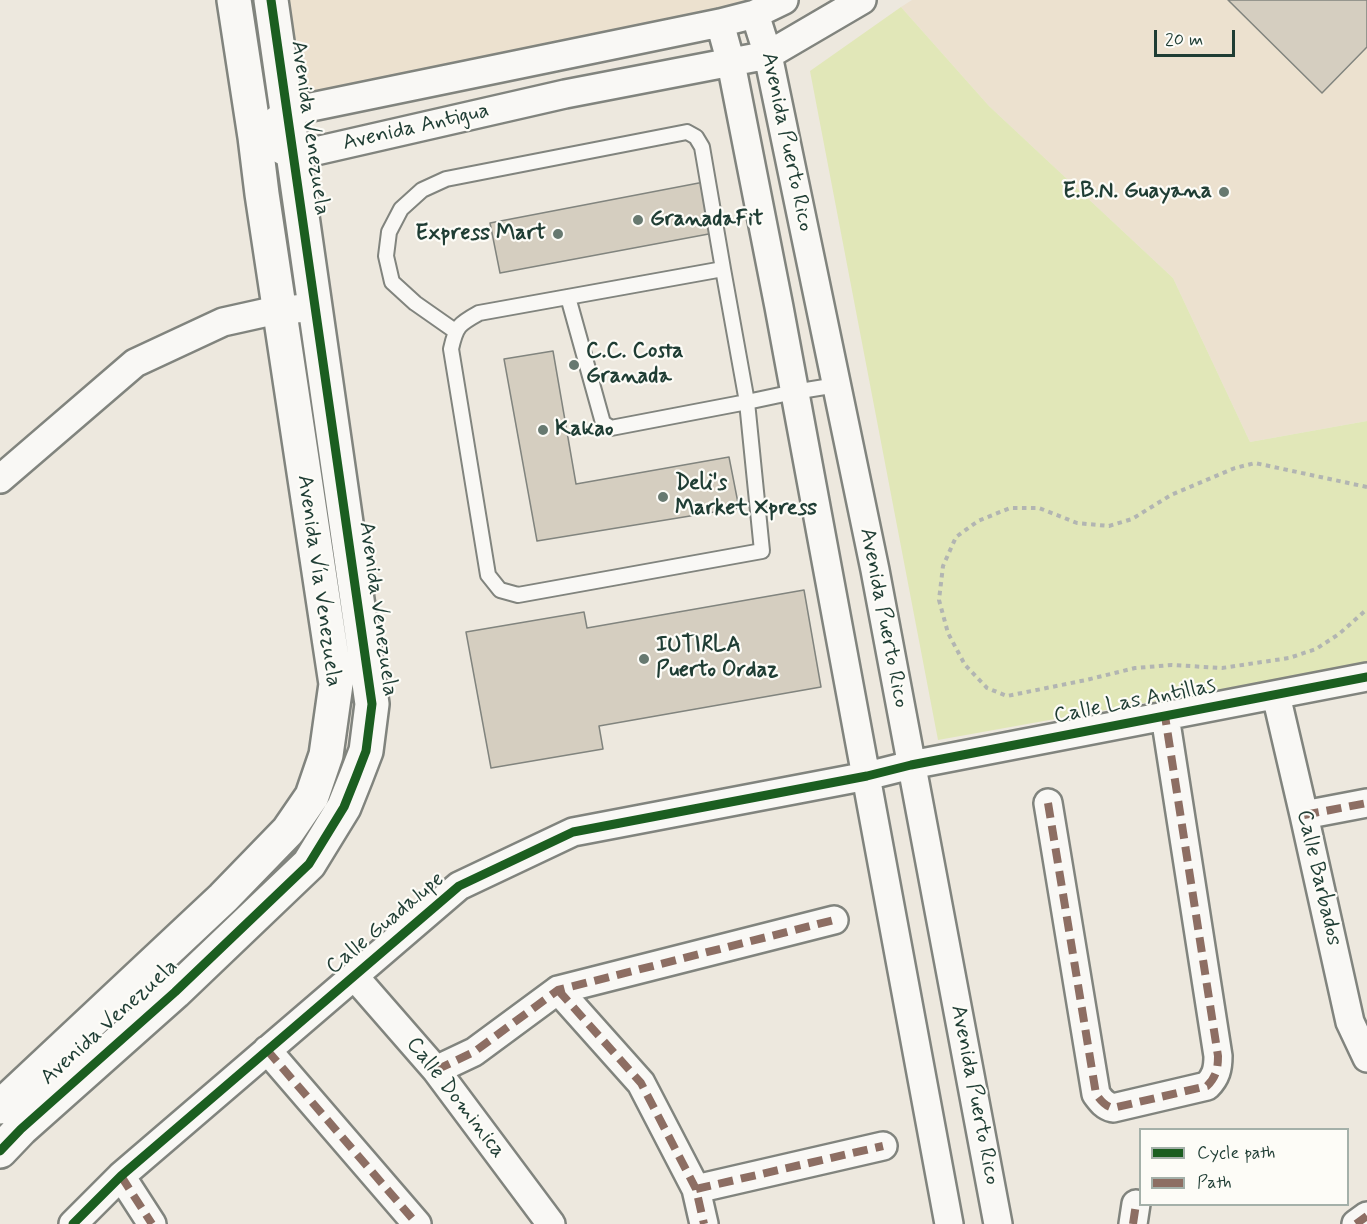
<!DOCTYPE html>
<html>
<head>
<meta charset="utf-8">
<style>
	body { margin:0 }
	#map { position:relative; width:1367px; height:1224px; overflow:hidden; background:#ede8de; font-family:Mynerve,sans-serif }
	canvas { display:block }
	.legend { position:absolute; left:1139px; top:1128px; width:210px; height:78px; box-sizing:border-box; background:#fdfcf7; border:2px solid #a4b0a9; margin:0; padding:8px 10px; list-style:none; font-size:18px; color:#1f3d34 }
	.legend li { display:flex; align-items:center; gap:12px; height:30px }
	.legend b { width:30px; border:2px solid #a4b0a9 }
	.scale { position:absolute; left:1154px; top:30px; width:81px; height:27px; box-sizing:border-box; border:3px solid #1f3d34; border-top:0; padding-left:8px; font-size:18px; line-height:21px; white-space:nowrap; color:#1f3d34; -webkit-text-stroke:4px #fdfcf7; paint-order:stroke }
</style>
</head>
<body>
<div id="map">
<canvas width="1367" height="1224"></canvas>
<ul class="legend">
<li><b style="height:8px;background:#1b5e20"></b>Cycle path</li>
<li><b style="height:8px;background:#8d6e63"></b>Path</li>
</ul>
<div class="scale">20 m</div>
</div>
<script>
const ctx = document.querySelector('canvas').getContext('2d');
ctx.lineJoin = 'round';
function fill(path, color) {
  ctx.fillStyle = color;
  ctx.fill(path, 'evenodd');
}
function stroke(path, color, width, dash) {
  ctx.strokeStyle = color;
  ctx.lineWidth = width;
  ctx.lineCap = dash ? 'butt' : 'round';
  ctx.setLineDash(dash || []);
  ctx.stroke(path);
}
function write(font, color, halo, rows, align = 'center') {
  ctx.font = font + ' Mynerve,sans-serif';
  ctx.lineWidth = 4.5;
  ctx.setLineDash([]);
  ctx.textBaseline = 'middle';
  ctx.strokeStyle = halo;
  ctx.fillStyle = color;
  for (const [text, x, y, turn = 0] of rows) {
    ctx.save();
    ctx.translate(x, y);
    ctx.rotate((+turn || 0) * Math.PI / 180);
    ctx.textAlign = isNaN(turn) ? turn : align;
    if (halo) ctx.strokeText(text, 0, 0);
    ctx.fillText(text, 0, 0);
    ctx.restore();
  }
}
fill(new Path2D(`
	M271 0H784L287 112Z
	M912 0H1367V421L1250 442 1173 278 989 106 901 7Z`), '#ece1cf');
fill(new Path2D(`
	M901 7 989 106 1173 278 1250 442 1367 421V663L938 740 810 71Z`), '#e1e7b8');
const building = new Path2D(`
	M1228 0H1367V47L1322 93Z
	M704 182 714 233 500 273 490 223Z
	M553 351 576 484 729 457 739 508 537 541 504 359Z
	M804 590 821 687 599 726 603 749 491 768 466 632 584 612 587 628Z`);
fill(building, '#d5cec0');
stroke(building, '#81847e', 1.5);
const service = new Path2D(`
	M568 297 603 423 611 428 747 402 762 551 518 595 500 590 488 575 451 349C456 326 459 324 479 313L723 269 747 402 794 392 837 385
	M455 331 415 303 392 282 386 256 389 232 401 209 422 190 446 179 687 132 696 137 702 147 723 269`);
const minor = new Path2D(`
	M784 0 755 14 720 23 287 112 255 137 294 156 565 94 768 55 862 0
	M755 14 768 55 875 570 998 1224
	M720 23 731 63 779 307 949 1224
	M0 479 135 363 223 322 268 312 314 307
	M1276 695 1304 815 1350 1022 1367 1058
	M1048 803 1096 1094C1101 1101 1105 1106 1113 1108L1207 1086C1216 1077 1218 1069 1218 1056L1165 716
	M1304 815 1367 803
	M354 976 436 1070 551 1224
	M558 990 641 1083 696 1189 704 1224
	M267 1050 417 1224
	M436 1070 474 1052 558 990 834 920
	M121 1176 152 1224
	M696 1189 883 1146
	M73 1224 121 1176 459 886 573 832 867 776 911 765 1367 677
	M1133 1224 1136 1204
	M1356 1224 1367 1216`);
const tertiary = new Path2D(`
	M0 1107 223 898 288 831 312 796 326 755 336 684 262 194 255 137 234 0
	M0 1151 21 1129 175 992 309 864 344 807 356 777 366 751 372 704 271 0`);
stroke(service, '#81847e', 18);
stroke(minor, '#81847e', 32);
stroke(tertiary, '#81847e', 38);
stroke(new Path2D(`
	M1367 487 1255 463 1235 468 1171 495 1132 519 1109 526 1077 523 1039 508H1010L978 521 956 537 943 566 939 600 948 633 965 665 987 688 1007 696 1086 680 1135 668 1172 665 1222 668 1289 658 1316 649 1339 634 1367 609`), '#b2b5b2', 4, [4.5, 4.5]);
stroke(service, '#f9f8f5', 14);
stroke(minor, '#f9f8f5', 27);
stroke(tertiary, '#f9f8f5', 33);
stroke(new Path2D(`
	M1048 803 1096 1094C1101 1101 1105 1106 1113 1108L1207 1086C1216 1077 1218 1069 1218 1056L1165 716
	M1304 815 1367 803
	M558 990 641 1083 696 1189 704 1224
	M267 1050 417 1224
	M436 1070 474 1052 558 990 834 920
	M121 1176 152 1224
	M696 1189 883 1146
	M1133 1224 1136 1204
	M1356 1224 1367 1216`), '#8d6e63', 8, [15, 8]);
stroke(new Path2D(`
	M0 1151 21 1129 175 992 309 864 344 807 356 777 366 751 372 704 271 0
	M73 1224 121 1176 459 886 573 832 867 776 911 765 1367 677`), '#1b5e20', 9);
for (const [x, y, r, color] of [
	[1224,192,6,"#677970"],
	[638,220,6,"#677970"],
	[558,234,6,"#677970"],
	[574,365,6,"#677970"],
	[543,430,6,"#677970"],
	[663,497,6,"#677970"],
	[644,659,6,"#677970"]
]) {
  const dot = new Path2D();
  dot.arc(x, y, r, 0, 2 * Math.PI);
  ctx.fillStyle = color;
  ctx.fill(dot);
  stroke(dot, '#fdfcf7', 2);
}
write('22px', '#1f3d34', '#fdfcf7', [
	["Avenida Venezuela",309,128,82],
	["Avenida Antigua",416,128,-13],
	["Avenida Puerto Rico",786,142,78],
	["Avenida Vía Venezuela",318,581,82],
	["Avenida Venezuela",377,609,82],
	["Avenida Puerto Rico",883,618,79],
	["Calle Las Antillas",1135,702,-11],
	["Calle Barbados",1318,878,77],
	["Calle Guadalupe",386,924,-40],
	["Avenida Venezuela",110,1023,-42],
	["Avenida Puerto Rico",974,1095,79],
	["Calle Dominica",455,1098,52]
]);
write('bold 22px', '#1f3d34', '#fdfcf7', [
	["E.B.N. Guayana",1212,192,"right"],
	["GranadaFit",650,220],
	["Express Mart",546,234,"right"],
	["C.C. Costa",586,352],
	["Granada",586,377],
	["Kakao",555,430],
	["Deli's",675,484],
	["Market Xpress",675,509],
	["IUTIRLA",656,646],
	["Puerto Ordaz",656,671]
], 'left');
</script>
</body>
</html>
